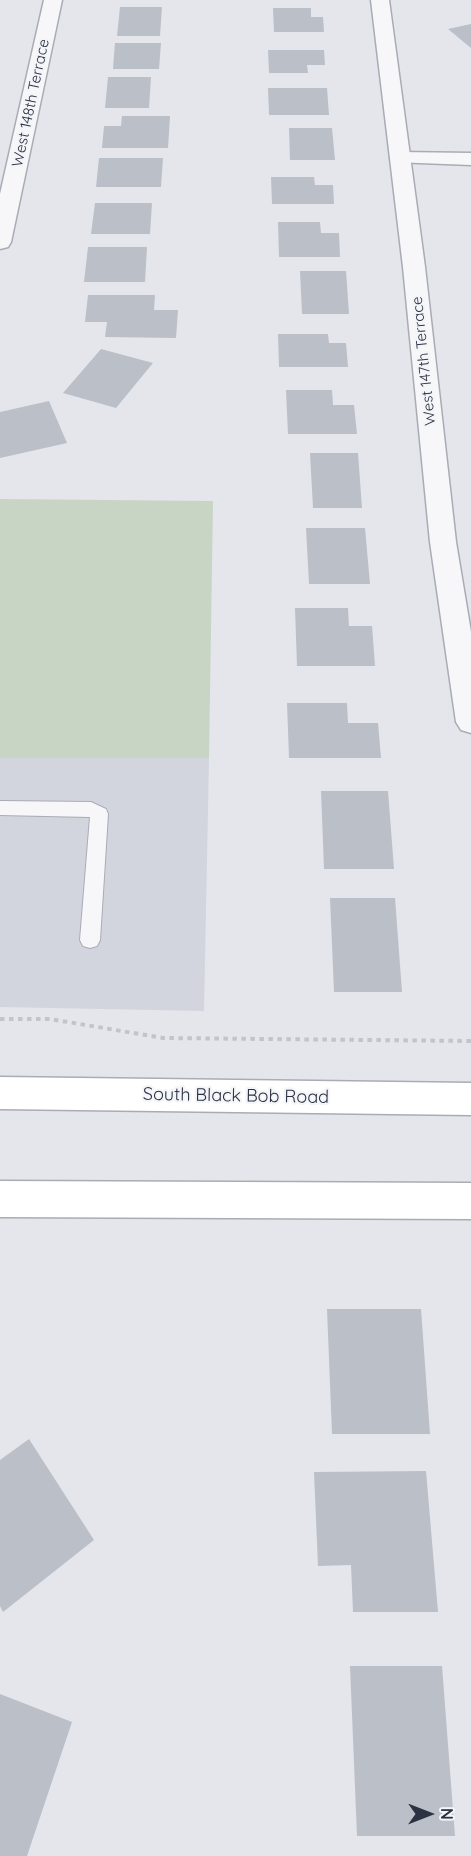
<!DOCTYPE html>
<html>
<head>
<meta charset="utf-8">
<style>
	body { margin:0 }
	#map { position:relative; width:471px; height:1856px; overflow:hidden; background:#e4e6eb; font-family:Quicksand,sans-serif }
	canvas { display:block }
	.north { position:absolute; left:399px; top:1784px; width:60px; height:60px; -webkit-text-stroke:4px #f4f5f8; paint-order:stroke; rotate:90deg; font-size:16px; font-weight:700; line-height:24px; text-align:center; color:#2c3243 }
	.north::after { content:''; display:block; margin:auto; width:21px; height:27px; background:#2c3243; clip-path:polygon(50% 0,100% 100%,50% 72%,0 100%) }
</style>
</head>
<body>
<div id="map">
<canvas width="471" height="1856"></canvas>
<div class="north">N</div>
</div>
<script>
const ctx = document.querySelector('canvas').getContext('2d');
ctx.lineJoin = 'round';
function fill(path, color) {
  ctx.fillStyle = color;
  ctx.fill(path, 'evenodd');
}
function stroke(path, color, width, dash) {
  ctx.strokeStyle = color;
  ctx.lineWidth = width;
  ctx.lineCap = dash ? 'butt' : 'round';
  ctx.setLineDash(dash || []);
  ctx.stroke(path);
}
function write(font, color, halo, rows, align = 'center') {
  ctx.font = font + ' Quicksand,sans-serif';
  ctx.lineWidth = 4.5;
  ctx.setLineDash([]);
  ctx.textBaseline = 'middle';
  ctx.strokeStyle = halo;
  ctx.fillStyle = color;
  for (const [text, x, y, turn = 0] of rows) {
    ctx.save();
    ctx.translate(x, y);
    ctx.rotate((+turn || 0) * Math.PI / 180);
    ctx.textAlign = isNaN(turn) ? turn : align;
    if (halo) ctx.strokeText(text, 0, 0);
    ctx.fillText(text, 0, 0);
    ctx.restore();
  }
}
fill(new Path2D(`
	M0 758H209L204 1011 0 1007Z`), '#d2d5dd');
fill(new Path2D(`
	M0 499 213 501 209 758H0Z`), '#c8d5c5');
fill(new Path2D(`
	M120 7H162L160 36H117Z
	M273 8H311V17H323L324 32H274Z
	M471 24V48L448 29Z
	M115 43H161L159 69H113Z
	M268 50H324L325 65H307L308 73H269Z
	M108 77H151L149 108H105Z
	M268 88H327L329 115H269Z
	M122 116H170L168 148H102L104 126H121Z
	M289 128H332L335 160H290Z
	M99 158H163L161 187H96Z
	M271 177H314L315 185H333L334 204H272Z
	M95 203H152L150 234H91Z
	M278 222H320L321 233H339L340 257H279Z
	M88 247H147L145 282H84Z
	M300 271H346L349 314H302Z
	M88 295H155L154 310H178L176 338 105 337 107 322H85Z
	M278 334H328L329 343H346L348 367H279Z
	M101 349 153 363 116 408 63 393Z
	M286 390H332L333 405H354L357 434H288Z
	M49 401 67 443 0 458V412Z
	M310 453H358L362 508H313Z
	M306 528H365L370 584H309Z
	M295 608H348L349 626H372L375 666H297Z
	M287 703H347L348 723H378L381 758H289Z
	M321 791H388L394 869H324Z
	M330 898H395L402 992H334Z
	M327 1309H421L430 1434H332Z
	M29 1439 94 1540 3 1612 0 1606V1460Z
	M426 1471 438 1612H353L351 1565 318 1566 314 1472Z
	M350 1666H442L455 1836H357Z
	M0 1694 72 1722 27 1856H0Z`), '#bbbfc8');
const service = new Path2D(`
	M0 801 91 802 106 809 108 814 100 940 97 946 90 948 83 946 80 940 90 817 0 815Z`);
const minor = new Path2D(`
	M44 0H62L11 242 8 247 0 249V194Z
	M400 152 471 153V165L393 162 390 158 393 154Z`);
const tertiary = new Path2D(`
	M371 0H389L425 267 456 542 471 632V733L461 730 456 722 430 542 403 267Z`);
const secondary = new Path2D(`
	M0 1077 471 1083V1115L0 1109Z
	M0 1181 471 1183V1219L0 1217Z`);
stroke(service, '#a9acb5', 2);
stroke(minor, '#a9acb5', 3);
stroke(tertiary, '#a9acb5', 3);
stroke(secondary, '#a9acb5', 3);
stroke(new Path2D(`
	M0 1019H50L163 1038 471 1041`), '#c2c4ca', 4, [4.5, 4.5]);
fill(service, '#f7f7f9');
fill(minor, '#f7f7f9');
fill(tertiary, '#f7f7f9');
fill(secondary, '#fff');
write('15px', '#2c3243', '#f4f5f8', [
	["West 148th Terrace",31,103,-78],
	["West 147th Terrace",424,361,-96]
]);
write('18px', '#2c3243', '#f4f5f8', [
	["South Black Bob Road",236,1096,1]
]);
</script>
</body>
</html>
